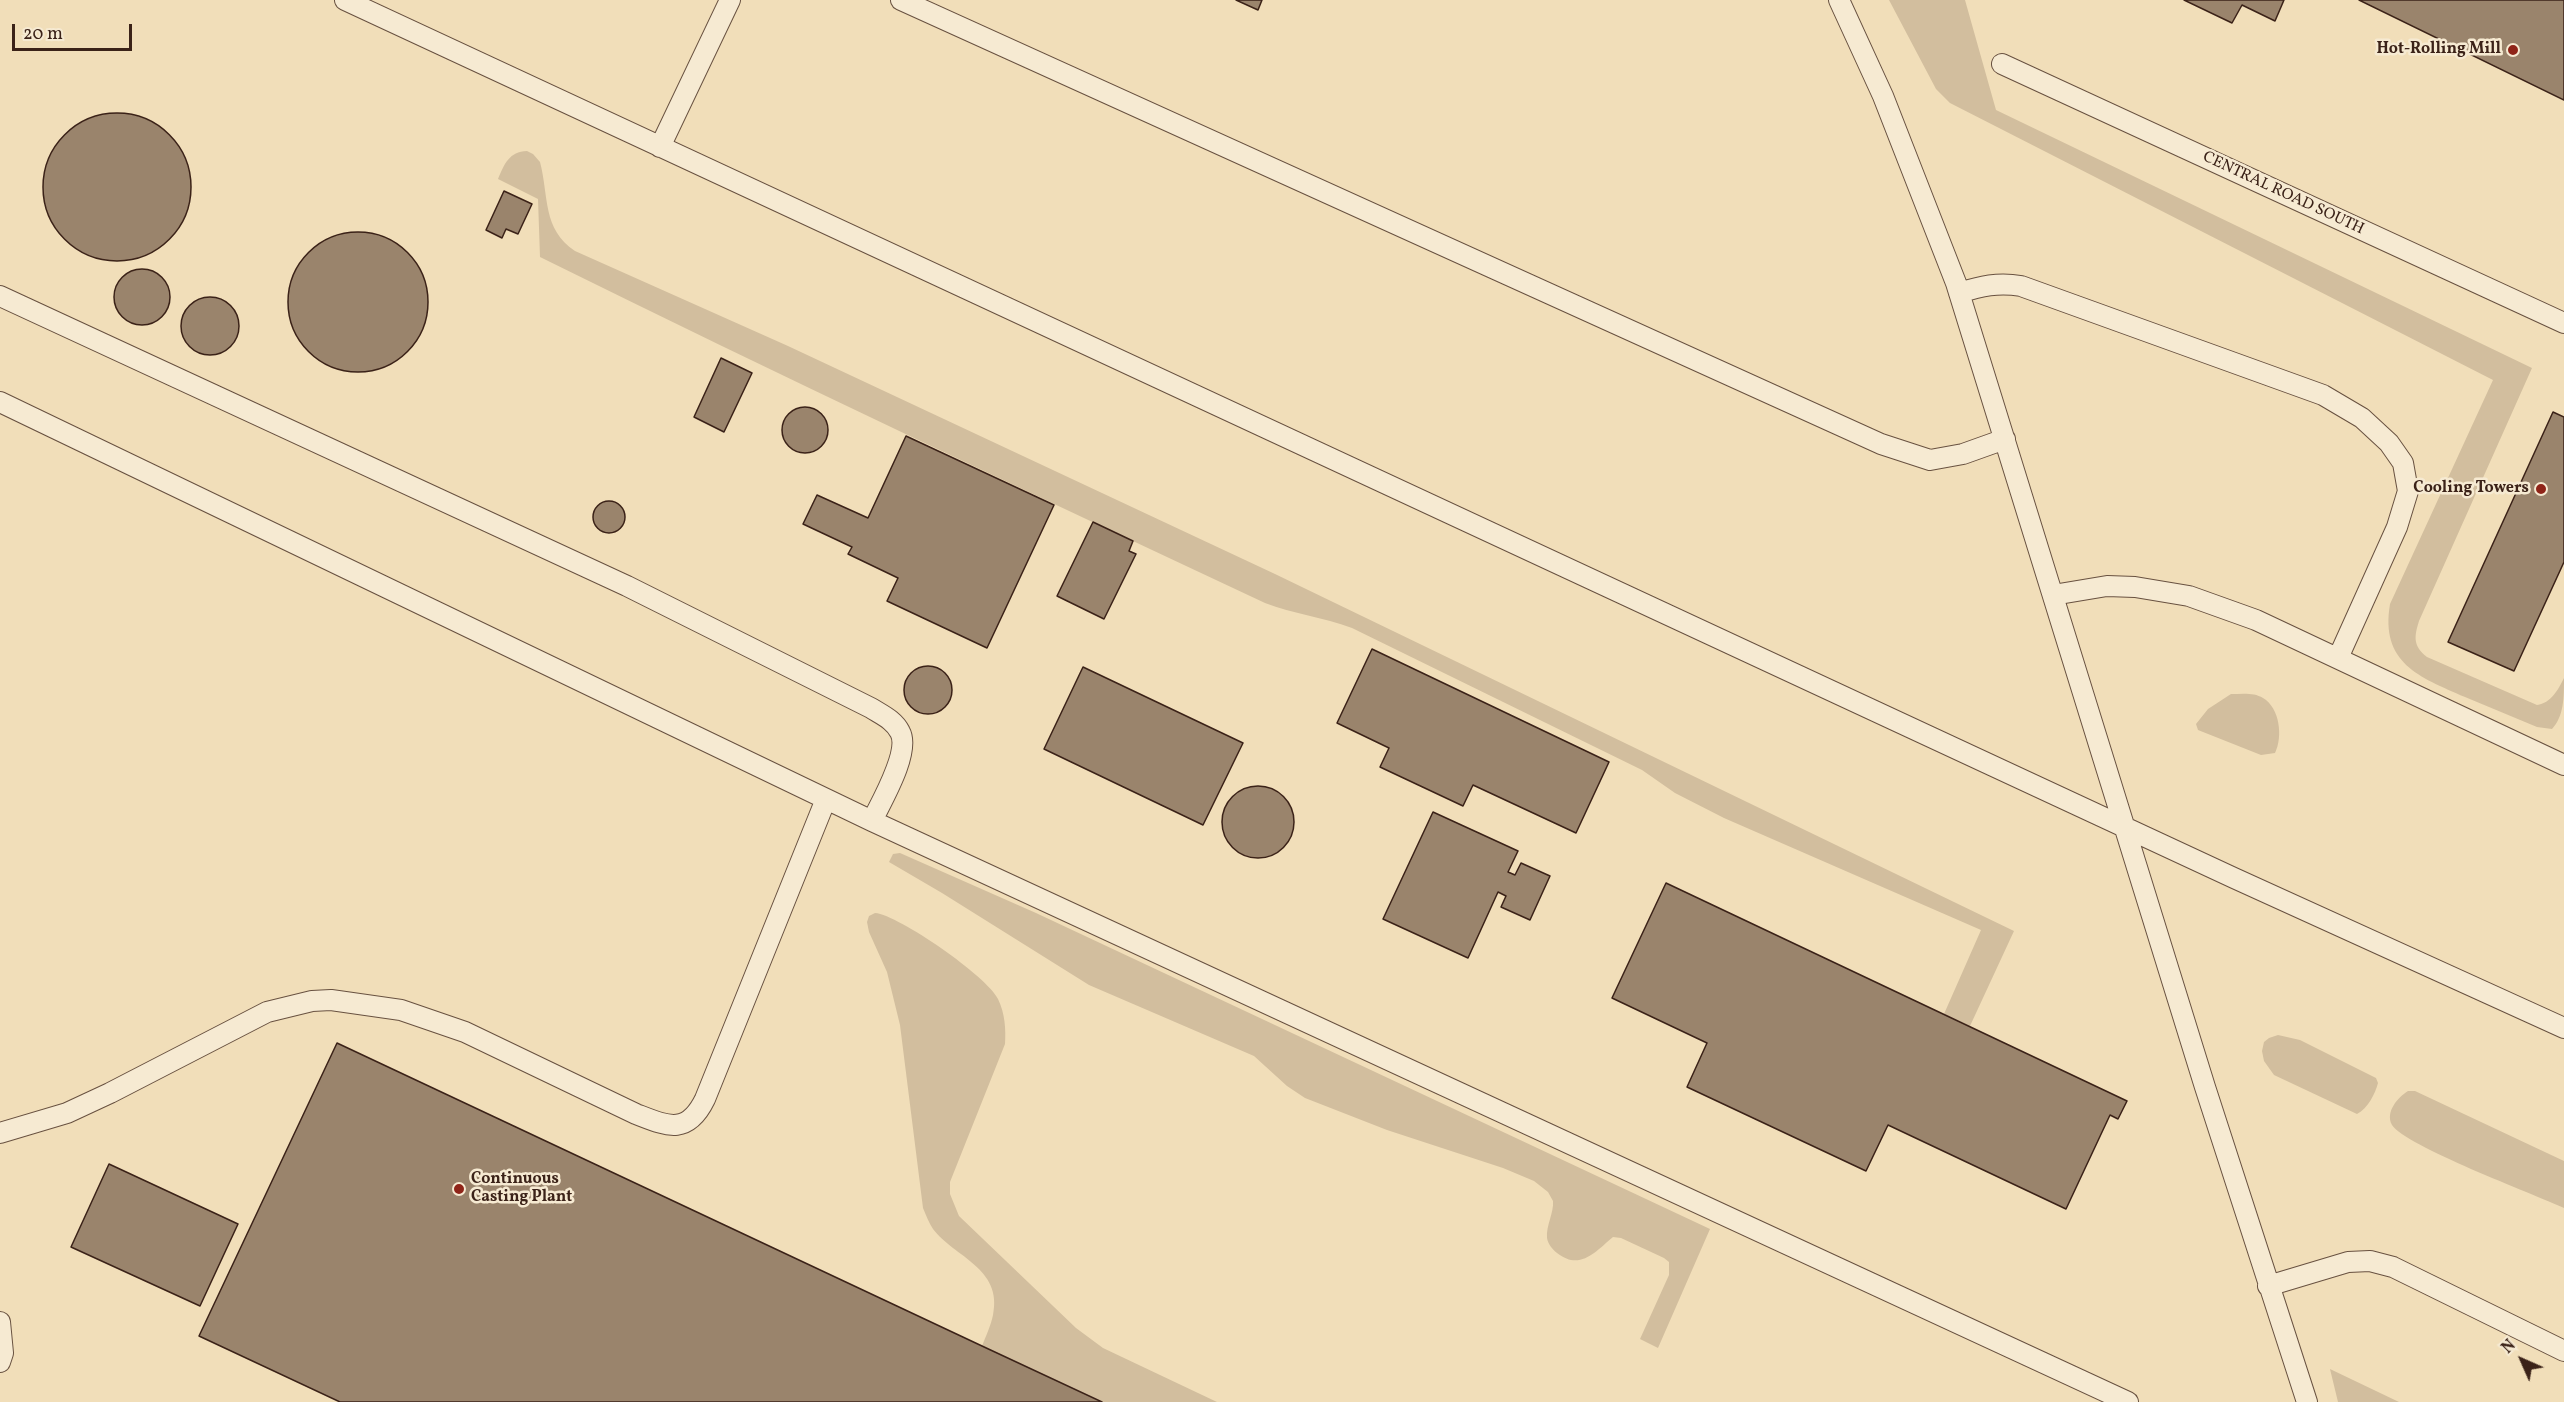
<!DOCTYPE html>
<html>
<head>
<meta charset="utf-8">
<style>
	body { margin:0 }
	#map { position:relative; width:2564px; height:1402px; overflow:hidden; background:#f1deb9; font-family:Vollkorn,serif }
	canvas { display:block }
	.north { position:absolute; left:2492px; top:1330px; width:60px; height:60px; -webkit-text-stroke:4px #f6ead2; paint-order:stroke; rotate:315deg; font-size:16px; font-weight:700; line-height:24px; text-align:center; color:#3b2218 }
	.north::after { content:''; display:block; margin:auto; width:21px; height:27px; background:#3b2218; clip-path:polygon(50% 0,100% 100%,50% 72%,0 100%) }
	.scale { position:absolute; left:12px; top:24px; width:120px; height:27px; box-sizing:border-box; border:3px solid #3b2218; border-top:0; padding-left:8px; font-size:18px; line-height:21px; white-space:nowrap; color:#3b2218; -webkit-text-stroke:4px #f6ead2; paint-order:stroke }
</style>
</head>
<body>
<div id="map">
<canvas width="2564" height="1402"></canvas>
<div class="north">N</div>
<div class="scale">20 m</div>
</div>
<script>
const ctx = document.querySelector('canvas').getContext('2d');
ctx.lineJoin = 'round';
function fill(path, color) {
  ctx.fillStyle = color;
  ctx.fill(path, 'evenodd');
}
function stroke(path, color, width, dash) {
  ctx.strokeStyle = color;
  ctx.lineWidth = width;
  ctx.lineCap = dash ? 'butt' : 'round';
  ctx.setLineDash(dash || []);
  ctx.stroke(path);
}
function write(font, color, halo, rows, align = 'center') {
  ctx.font = font + ' Vollkorn,serif';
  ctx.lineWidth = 5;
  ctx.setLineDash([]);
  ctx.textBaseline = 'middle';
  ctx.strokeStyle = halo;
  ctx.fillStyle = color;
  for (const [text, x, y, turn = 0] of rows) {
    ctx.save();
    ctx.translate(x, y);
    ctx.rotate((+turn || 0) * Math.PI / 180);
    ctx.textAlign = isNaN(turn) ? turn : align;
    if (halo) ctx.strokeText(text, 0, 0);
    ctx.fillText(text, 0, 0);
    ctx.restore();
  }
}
fill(new Path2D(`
	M1889 0H1965L1996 110 2532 368 2419 621C2414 637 2413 646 2427 657L2537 705C2551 703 2558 690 2564 678 2564 698 2564 716 2552 729L2537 727C2513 717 2489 707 2465 697 2419 677 2380 663 2390 604L2493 380 1950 103 1936 89Z
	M527 151 533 154 540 162C549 196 542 229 575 251L788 346 1275 574 2014 931 1970 1026 1944 1014 1981 930 1724 818 1675 793 1642 770 1352 628C1323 617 1293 614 1265 603 1022 489 780 376 540 257L538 199 498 179C505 163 509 152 527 151Z
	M2231 694C2241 694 2254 692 2263 698 2280 708 2283 737 2275 753L2261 755 2198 730 2196 724 2208 709Z
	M900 853 1036 913 1710 1229 1658 1348 1640 1339 1669 1275V1262L1664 1258 1621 1238 1613 1237C1595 1252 1580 1271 1557 1253 1552 1249 1548 1244 1547 1238 1546 1225 1554 1213 1553 1201L1548 1192 1534 1181 1503 1168 1387 1130 1305 1098 1287 1086 1254 1056 1089 985 942 893 889 862 893 854Z
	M875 913C899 915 988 977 998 999 1005 1013 1006 1030 1005 1044L950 1182V1194L959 1216 1076 1328 1103 1348 1217 1402H1102L982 1346C986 1336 991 1325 993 1315 1003 1268 954 1257 933 1229 929 1223 926 1215 923 1208L900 1025 887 972 869 932 867 922 869 916Z
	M2278 1035 2300 1040 2376 1078 2378 1083C2375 1094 2368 1108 2357 1114L2274 1075 2264 1061 2262 1051 2264 1042 2269 1038Z
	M2408 1091H2415L2564 1161V1208C2534 1194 2405 1146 2392 1125 2385 1112 2398 1097 2408 1091Z
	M2330 1369 2399 1402H2338Z`), '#d2be9e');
const building = new Path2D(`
	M1236 0H1262L1258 10Z
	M2184 0H2284L2275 21 2242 5 2232 23Z
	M2359 0H2564V100Z
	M43 187a74 74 0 1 1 148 0a74 74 0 1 1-148 0Z
	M504 191 532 204 518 234 506 229 502 238 486 230Z
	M288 302a70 70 0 1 1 140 0a70 70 0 1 1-140 0Z
	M114 297a28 28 0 1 1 56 0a28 28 0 1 1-56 0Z
	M181 326a29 29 0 1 1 58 0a29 29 0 1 1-58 0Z
	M721 358 752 373 724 432 694 417Z
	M782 430a23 23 0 1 1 46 0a23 23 0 1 1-46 0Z
	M2553 412 2564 417V562L2514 671 2448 642Z
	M906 436 1054 505 987 648 887 601 898 578 848 554 852 547 803 524 817 495 868 518Z
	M593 517a16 16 0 1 1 32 0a16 16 0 1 1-32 0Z
	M1093 522 1133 541 1129 551 1136 554 1104 619 1057 596Z
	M1372 649 1609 762 1576 833 1473 785 1463 806 1380 767 1389 748 1337 723Z
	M904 690a24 24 0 1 1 48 0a24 24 0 1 1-48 0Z
	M1083 667 1243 743 1203 825 1044 749Z
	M1222 822a36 36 0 1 1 72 0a36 36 0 1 1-72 0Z
	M1433 812 1518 851 1508 872 1515 875 1521 863 1550 876 1530 920 1501 907 1506 896 1498 892 1468 958 1383 919Z
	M1666 883 2127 1101 2118 1119 2110 1115 2066 1209 1888 1125 1866 1171 1687 1087 1707 1043 1612 998Z
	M337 1043 982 1346 1102 1402H340L199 1336Z
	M109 1164 238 1224 200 1306 71 1247Z`);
fill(building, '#9a846c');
stroke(building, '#3b2218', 1.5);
const service = new Path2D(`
	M345 0 2234 878 2564 1028
	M901 0 1881 444 1930 460 1963 454 2005 439
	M1839 0 1883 96 1956 283 2205 1087 2307 1402
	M2002 64 2564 323
	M660 147 730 0
	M1959 293C1981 286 1998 282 2021 286L2323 395 2362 418 2389 443 2403 463 2408 491 2397 527 2338 658
	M0 296 627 586 871 708C882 715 894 720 900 732 911 752 881 802 872 821
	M0 402 872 821 2128 1402
	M2053 595 2107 586 2135 587 2189 596 2256 620 2564 765
	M0 1133 67 1113 110 1093 267 1012 312 1001 331 1000 401 1010 465 1032 636 1114C667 1126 687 1136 705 1099L826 799
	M2268 1286 2348 1262 2370 1261 2393 1267 2564 1351
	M0 1322 3 1353 0 1362`);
stroke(service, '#685140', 22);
stroke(service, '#f6ead2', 20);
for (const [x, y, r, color] of [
	[2513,50,6,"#8f2418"],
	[2541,489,6,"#8f2418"],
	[459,1189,6,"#8f2418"]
]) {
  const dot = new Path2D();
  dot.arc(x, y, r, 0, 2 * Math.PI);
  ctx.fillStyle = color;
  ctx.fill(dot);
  stroke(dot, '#f6ead2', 2);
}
write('bold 16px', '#3b2218', '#f6ead2', [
	["Hot-Rolling Mill",2501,50],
	["Cooling Towers",2529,489],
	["Continuous",471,1180,"left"],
	["Casting Plant",471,1198,"left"]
], 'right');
write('16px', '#3b2218', '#f6ead2', [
	["CENTRAL ROAD SOUTH",2283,194,25]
]);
</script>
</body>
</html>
